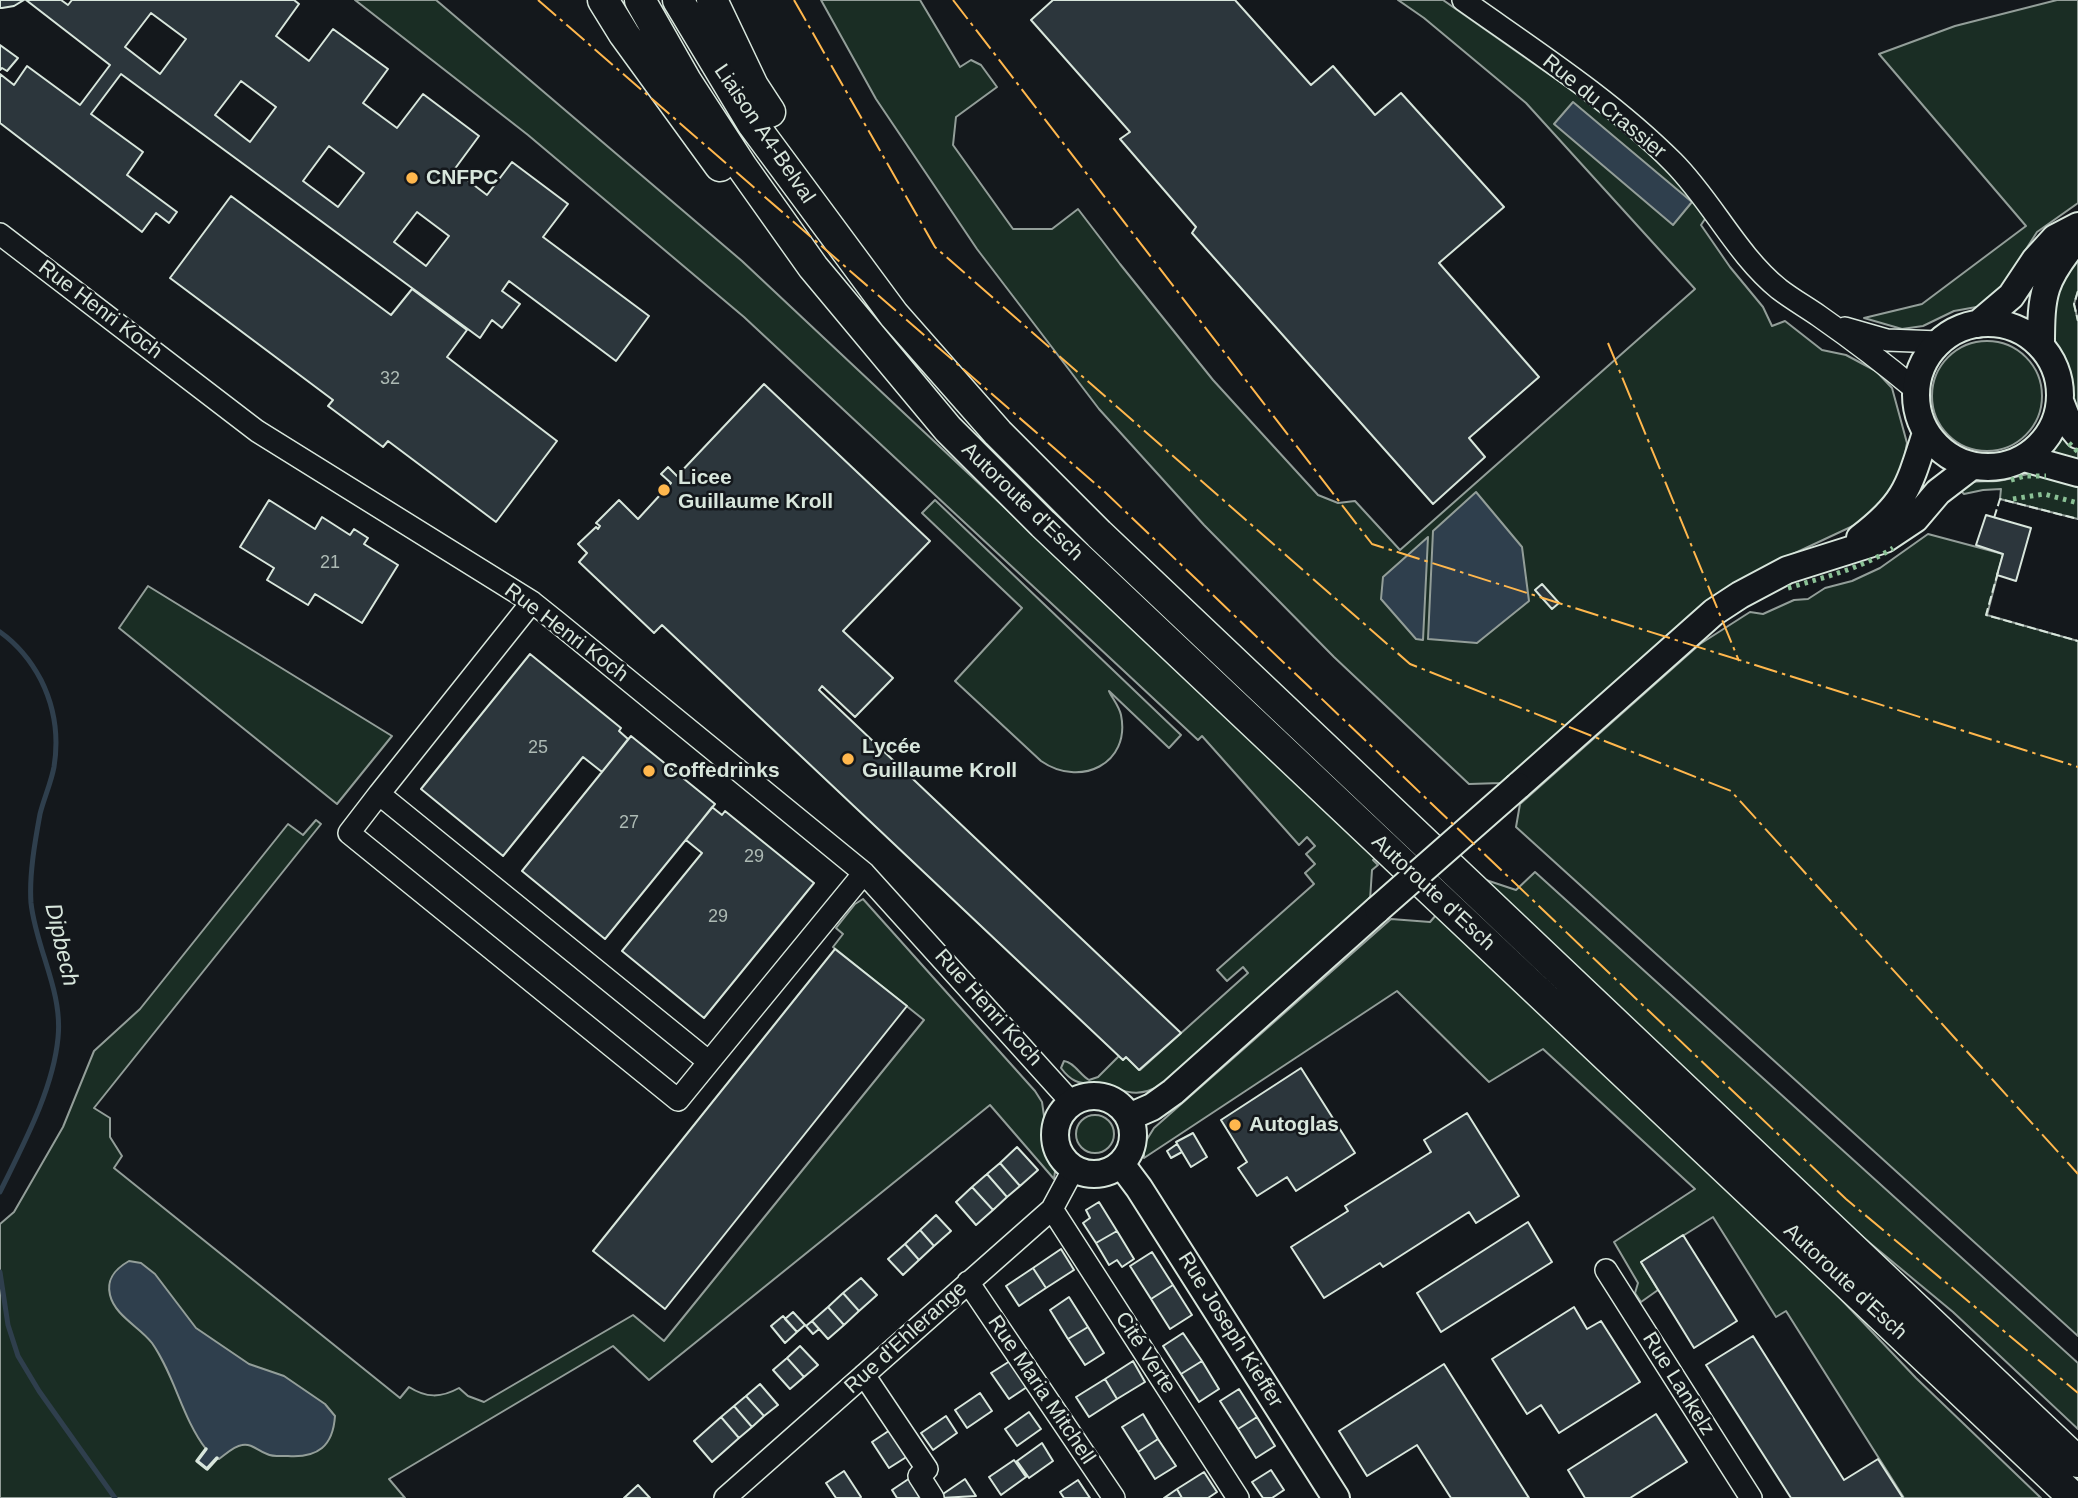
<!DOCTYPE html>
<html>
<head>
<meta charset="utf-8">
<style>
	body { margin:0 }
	canvas { display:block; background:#14181c }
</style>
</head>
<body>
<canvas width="2078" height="1498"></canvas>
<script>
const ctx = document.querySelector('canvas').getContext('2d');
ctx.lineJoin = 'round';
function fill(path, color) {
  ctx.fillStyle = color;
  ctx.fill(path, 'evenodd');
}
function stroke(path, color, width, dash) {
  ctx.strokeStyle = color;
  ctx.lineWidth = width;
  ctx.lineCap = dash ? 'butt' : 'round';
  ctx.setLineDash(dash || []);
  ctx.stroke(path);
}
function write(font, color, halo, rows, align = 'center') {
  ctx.font = font + ' Helvetica,sans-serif';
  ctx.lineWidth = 5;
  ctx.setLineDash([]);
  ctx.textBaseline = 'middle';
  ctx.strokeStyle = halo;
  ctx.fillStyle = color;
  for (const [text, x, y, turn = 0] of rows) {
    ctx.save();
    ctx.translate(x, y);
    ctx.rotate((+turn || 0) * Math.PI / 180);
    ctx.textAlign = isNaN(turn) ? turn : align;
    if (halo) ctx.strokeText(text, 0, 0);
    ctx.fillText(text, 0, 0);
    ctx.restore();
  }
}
const green = new Path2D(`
	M355 0H436L742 261 1377 857 1373 860 1378 865 1372 870 1370 900 1162 1085C1137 1098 1128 1092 1104 1086 1084 1082 1075 1087 1061 1068L1064 1061C1074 1062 1080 1075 1089 1080L1098 1077 1119 1056 1123 1060 1126 1057 1140 1070 1248 973 1243 967 1227 981 1217 970 1314 884 1305 873 1315 864 1306 854 1315 846 1307 837 1299 845 1202 736 1198 740 744 317 528 135Z
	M821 0H920L960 67 971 60 981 65 997 87 956 117 953 145 1013 229H1052L1078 209 1120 264 1213 380 1318 495 1338 503 1355 501 1400 550 1695 289 1526 103 1424 18 1398 0H1443L1590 103 1625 129 1676 176 1707 216 1701 225 1730 267 1763 307 1772 326 1785 321 1822 350 1846 355 1876 371 1892 388 1907 443 1900 483 1883 505 1855 525 1763 568 1511 780 1508 777 1501 783 1469 784 1334 657 1204 525 1099 409 977 249 876 99Z
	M2057 0H2078V203L2037 232 1998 293 1982 306 1954 311 1923 326 1902 329 1864 318 1922 304 2026 226 1879 54 1955 26Z
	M2078 252V291L2074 304 2078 321V426L2070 403 2071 388 2066 369 2052 342V294Z
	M1932 396a55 55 0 1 1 110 0a55 55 0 1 1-110 0Z
	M2064 434 2078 444V465L2050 452Z
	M2042 472 2078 482V519L2000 499 2001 489 1983 490 1964 494 1957 487C1970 479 1983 482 1997 481 2012 479 2025 473 2042 472Z
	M935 500 1181 735 1169 748 1109 691C1112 698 1119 706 1121 715 1131 764 1080 788 1041 761L955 681 1022 608 922 513Z
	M1928 534 2003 554 1987 615 2078 641V1336L1516 827 1520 804 1700 644 1750 612 1763 614 1794 600 1808 599 1825 588 1852 581 1880 568Z
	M148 586 392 736 337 804 119 628Z
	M316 820 321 824 94 1108 110 1118V1137L122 1156 114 1168 400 1398 409 1387C426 1398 441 1398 459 1388L468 1396 484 1402 633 1315 664 1341 924 1020 833 947 843 934 836 928 855 904 863 899 1035 1091 1042 1102 1049 1150 1055 1172 1054 1179 990 1105 649 1380 613 1346 389 1479 405 1498H0V1224L14 1212 63 1127 94 1051 140 1009 288 824 303 835Z
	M1535 872 2078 1363V1429L1953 1312 1841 1219 1483 879 1516 890Z
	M1437 914 1798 1254 1916 1378 2041 1498H1904L1786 1311 1776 1317 1713 1217 1641 1262 1658 1290 1641 1302 1635 1293 1638 1283 1614 1242 1695 1189 1543 1049 1489 1082 1397 991 1144 1158V1144L1154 1128 1391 919 1430 922Z
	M1076 1134a19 19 0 1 1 38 0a19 19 0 1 1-38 0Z`);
fill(green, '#1a2d24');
stroke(green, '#939e99', 2);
const water = new Path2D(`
	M1573 102 1692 202 1673 225 1554 124Z
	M1476 492 1522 547 1529 601 1477 643 1428 639 1433 531Z
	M1428 537 1423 640 1416 639 1381 599 1383 577Z
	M129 1261 141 1263 155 1274 196 1328 249 1364 284 1376 325 1404 335 1416C333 1446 318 1458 288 1456 282 1456 273 1457 267 1454 258 1451 252 1443 242 1445 234 1446 226 1454 219 1459L217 1458 207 1469 197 1461 206 1449C182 1418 175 1376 152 1343 140 1327 115 1316 110 1295 106 1279 115 1269 129 1261Z`);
fill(water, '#2f3f4d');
stroke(water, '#939e99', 2);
stroke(new Path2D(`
	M0 632C17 644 31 661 41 680 55 708 59 736 54 767 51 783 44 798 40 814 35 841 29 875 31 903 36 949 63 991 58 1038 53 1090 23 1145 0 1192
	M0 1272 8 1325 18 1356 39 1391 115 1498`), '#2f3f4d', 5);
const building = new Path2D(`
	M0 0H24L14 6 2 8H0Z
	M26 0H61L68 5 72 0H294L299 4 276 36 309 61 333 29 388 69 363 103 397 128 423 94 479 136 454 170 487 195 512 162 568 204 543 237 649 316 616 361 509 281 502 291 520 304 502 328 492 320 480 338 121 74 91 114 143 152 127 175 177 212 169 223 156 213 142 232 0 123V74L14 85 27 66 80 105 110 65ZM151 13 186 39 160 74 125 47ZM241 81 276 107 250 142 215 115ZM329 146 364 173 338 207 303 181ZM417 212 449 236 426 266 394 242Z
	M1053 0H1235L1311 85 1333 66 1375 115 1401 93 1504 207 1439 263 1539 377 1469 438 1485 457 1433 504 1192 233 1196 227 1120 139 1130 132 1031 20Z
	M0 45 18 58 7 71 2 68 0 70Z
	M231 196 391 315 412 289 467 330 447 357 557 441 496 522 388 441 383 447 328 406 333 400 170 278Z
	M764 384 930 541 843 631 893 678 855 717 822 686 819 690 1181 1033 1139 1070 1126 1057 1123 1060 662 625 654 633 579 562 587 553 578 544 596 527 598 529 600 526 596 523 619 500 638 519 671 483 661 474 668 467 677 476Z
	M269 500 315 529 322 517 350 535 354 529 368 538 364 544 398 565 362 623 315 594 308 605 267 580 274 568 240 547Z
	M1986 515 2031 528 2016 581 1997 575 2003 554 1976 545Z
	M1542 584 1559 603 1552 609 1535 590Z
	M530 654 621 728 619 731 628 739 602 772 583 757 503 856 421 789Z
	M631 736 715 804 605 939 522 871Z
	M712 807 722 815 725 811 814 883 704 1018 622 951 702 853 686 840Z
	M835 949 907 1006 665 1309 593 1251Z
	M1301 1068 1355 1153 1296 1191 1287 1177 1257 1196 1238 1168 1247 1162 1221 1120Z
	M1467 1113 1519 1196 1476 1223 1469 1212 1383 1267 1380 1263 1324 1298 1291 1247 1348 1211 1345 1206 1431 1152 1424 1140Z
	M1193 1133 1207 1157 1191 1167 1176 1142Z
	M1177 1144 1182 1152 1171 1158 1167 1151Z
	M1017 1147 1038 1170 1020 1186 1000 1163Z
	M1000 1163 1020 1186 1007 1197 987 1174Z
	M987 1174 1007 1197 993 1210 972 1187Z
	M972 1187 993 1210 976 1225 956 1202Z
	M1099 1202 1117 1231 1096 1243 1083 1223 1090 1218 1086 1210Z
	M936 1215 951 1231 934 1246 920 1230Z
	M1528 1222 1552 1262 1441 1332 1417 1293Z
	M920 1230 934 1246 919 1260 905 1244Z
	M1117 1231 1134 1259 1122 1267 1117 1260 1109 1265 1096 1243Z
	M1683 1235 1737 1321 1694 1348 1641 1262Z
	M905 1244 919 1260 903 1275 888 1259Z
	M1061 1249 1074 1270 1046 1288 1033 1268Z
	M1152 1252 1173 1285 1151 1299 1130 1266Z
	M1033 1268 1046 1288 1019 1306 1006 1286Z
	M861 1278 877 1295 859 1311 843 1293Z
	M1173 1285 1192 1315 1170 1329 1151 1299Z
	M843 1293 859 1311 844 1325 828 1307Z
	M1069 1297 1088 1327 1068 1339 1050 1310Z
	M828 1307 844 1325 828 1339 812 1321Z
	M1574 1307 1587 1329 1601 1321 1640 1382 1559 1433 1541 1405 1527 1414 1492 1359Z
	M793 1312 805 1325 797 1332 785 1319Z
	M783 1316 797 1332 785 1343 771 1326Z
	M812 1321 819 1329 813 1334 806 1326Z
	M1088 1327 1104 1353 1085 1365 1068 1339Z
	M1183 1333 1202 1361 1181 1374 1163 1346Z
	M1753 1336 1844 1480 1878 1459 1903 1498H1791L1706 1365Z
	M800 1346 818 1365 804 1377 787 1358Z
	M787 1358 804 1377 790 1389 773 1370Z
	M1010 1361 1027 1387 1009 1399 991 1373Z
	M1133 1361 1145 1382 1117 1399 1105 1379Z
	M1202 1361 1219 1389 1199 1402 1181 1374Z
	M1444 1364 1529 1498H1451L1417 1445 1367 1476 1339 1431Z
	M1105 1379 1117 1399 1089 1417 1076 1397Z
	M760 1384 778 1405 764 1416 746 1396Z
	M1239 1389 1257 1417 1238 1429 1220 1401Z
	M980 1393 992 1411 967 1428 955 1410Z
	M746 1396 764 1416 752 1427 734 1406Z
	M734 1406 752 1427 739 1438 721 1417Z
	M1029 1412 1041 1429 1017 1446 1005 1429Z
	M1143 1414 1158 1439 1138 1452 1122 1427Z
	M1656 1414 1687 1462 1630 1498H1585L1568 1470Z
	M946 1416 957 1433 933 1450 921 1433Z
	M721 1417 739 1438 712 1462 694 1441Z
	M1257 1417 1275 1446 1256 1458 1238 1429Z
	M890 1430 908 1456 889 1468 872 1442Z
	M1158 1439 1176 1466 1155 1479 1138 1452Z
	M1042 1443 1053 1461 1029 1478 1017 1461Z
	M1014 1460 1026 1477 1001 1495 989 1477Z
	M1271 1470 1284 1490 1272 1498H1263L1252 1482Z
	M844 1471 861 1497 860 1498H836L826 1483Z
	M1204 1472 1217 1492 1208 1498H1182L1177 1489Z
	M910 1478 924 1498H897L892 1490Z
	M965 1479 976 1496 941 1498 940 1496Z
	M1078 1480 1090 1498H1064L1060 1492Z
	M638 1485 650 1498H624Z
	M1177 1489 1182 1498H1164Z`);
fill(building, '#2c363c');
stroke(building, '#d8e6dc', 2);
const minor = new Path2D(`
	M1463 0C1535 51 1611 100 1673 162 1712 201 1736 254 1779 289 1792 299 1806 307 1819 316 1852 339 1885 364 1916 390
	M0 234 257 431 532 602 557 622 864 873 1072 1103
	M1845 328 1887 340 1939 342
	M532 602 379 794 709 1062 864 873
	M379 794 349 833 678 1100 709 1062
	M1052 1209 1238 1498
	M1606 1270 1751 1498
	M968 1282 1114 1498
	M864 1375 927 1469 919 1476 933 1498
	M725 1498 1052 1209 1074 1168`);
const major = new Path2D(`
	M1916 395a72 72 0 1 1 144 0a72 72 0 1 1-144 0Z
	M1978 324 2011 296 2035 260 2055 238 2078 226
	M2041 346C2041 293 2043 280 2078 238
	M2060 401 2069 424 2078 435
	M2024 458 2078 473
	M1860 538C1906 503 1909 486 1926 433
	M1518 786 1714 612 1740 595 1787 570 1885 539 1915 519 1938 492 1972 466
	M1055 1135a39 39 0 1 1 78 0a39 39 0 1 1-78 0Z
	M1129 1117 1152 1107 1173 1092 1378 909
	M1121 1164 1139 1188 1336 1498`);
const highway = new Path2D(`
	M603 0 624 34 720 166
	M640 0 686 81 742 167 813 267 948 429 1043 524 2074 1498
	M678 0 752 123 894 315 998 433 1099 534 2078 1462
	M712 0 753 86 770 112`);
stroke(minor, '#d8e6dc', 24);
stroke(major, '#d8e6dc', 30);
stroke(highway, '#d8e6dc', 33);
stroke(minor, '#14181c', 21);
stroke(major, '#14181c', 26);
stroke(highway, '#14181c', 30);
const majorBridge = new Path2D(`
	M1378 909 1518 786`);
stroke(majorBridge, '#d8e6dc', 30, []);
stroke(majorBridge, '#14181c', 26);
stroke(new Path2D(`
	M2069 443 2078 452
	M2011 480 2025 476H2046
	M2013 499 2044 494 2078 503
	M1788 588C1825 577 1860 569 1893 548`), '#8ac095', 5, [3.5, 5]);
stroke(new Path2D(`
	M2078 291 2074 304 2078 321
	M1994 518 2000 499 2078 519
	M1998 572 1986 615 2078 641`), '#d8e6dc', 2, [9, 3.5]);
stroke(new Path2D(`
	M206 1449 197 1461 207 1469 217 1458`), '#d8e6dc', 3.5);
stroke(new Path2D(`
	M538 0 1106 493 1846 1199 2078 1393
	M794 0 935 247 1410 664 1731 791 2078 1174
	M953 0 1372 544 2078 767
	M1608 343 1739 661`), '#ffb74d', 2, [24, 5, 3.5, 5]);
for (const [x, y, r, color] of [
	[412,178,7,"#ffb74d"],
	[664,490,7,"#ffb74d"],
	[848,759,7,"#ffb74d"],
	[649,771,7,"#ffb74d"],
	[1235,1125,7,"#ffb74d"]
]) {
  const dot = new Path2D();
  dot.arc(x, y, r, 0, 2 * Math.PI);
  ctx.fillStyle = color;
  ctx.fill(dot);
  stroke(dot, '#14181c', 2.5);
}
write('18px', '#adbab4', null, [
	["32",390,379],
	["21",330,563],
	["25",538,748],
	["27",629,823],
	["29",754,857],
	["29",718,917]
]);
write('21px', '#d8e6dc', '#14181c', [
	["Rue du Crassier",1604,107,39],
	["Liaison A4-Belval",764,134,56],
	["Rue Henri Koch",100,310,37],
	["Autoroute d'Esch",1022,502,44],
	["Rue Henri Koch",566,633,37],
	["Autoroute d'Esch",1433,893,43],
	["Rue Henri Koch",988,1008,48],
	["Autoroute d'Esch",1845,1282,43],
	["Rue Joseph Kieffer",1230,1330,58],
	["Rue d'Ehlerange",906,1338,-42],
	["Cité Verte",1145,1353,57],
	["Rue Lankelz",1678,1384,58],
	["Rue Maria Mitchell",1041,1390,56]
]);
write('bold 21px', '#d8e6dc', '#14181c', [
	["CNFPC",426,178],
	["Licee",678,478],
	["Guillaume Kroll",678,502],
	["Lycée",862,747],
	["Guillaume Kroll",862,771],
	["Coffedrinks",663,771],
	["Autoglas",1249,1125]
], 'left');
write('italic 23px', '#d8e6dc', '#14181c', [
	["Dipbech",61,945,77]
]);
</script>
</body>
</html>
